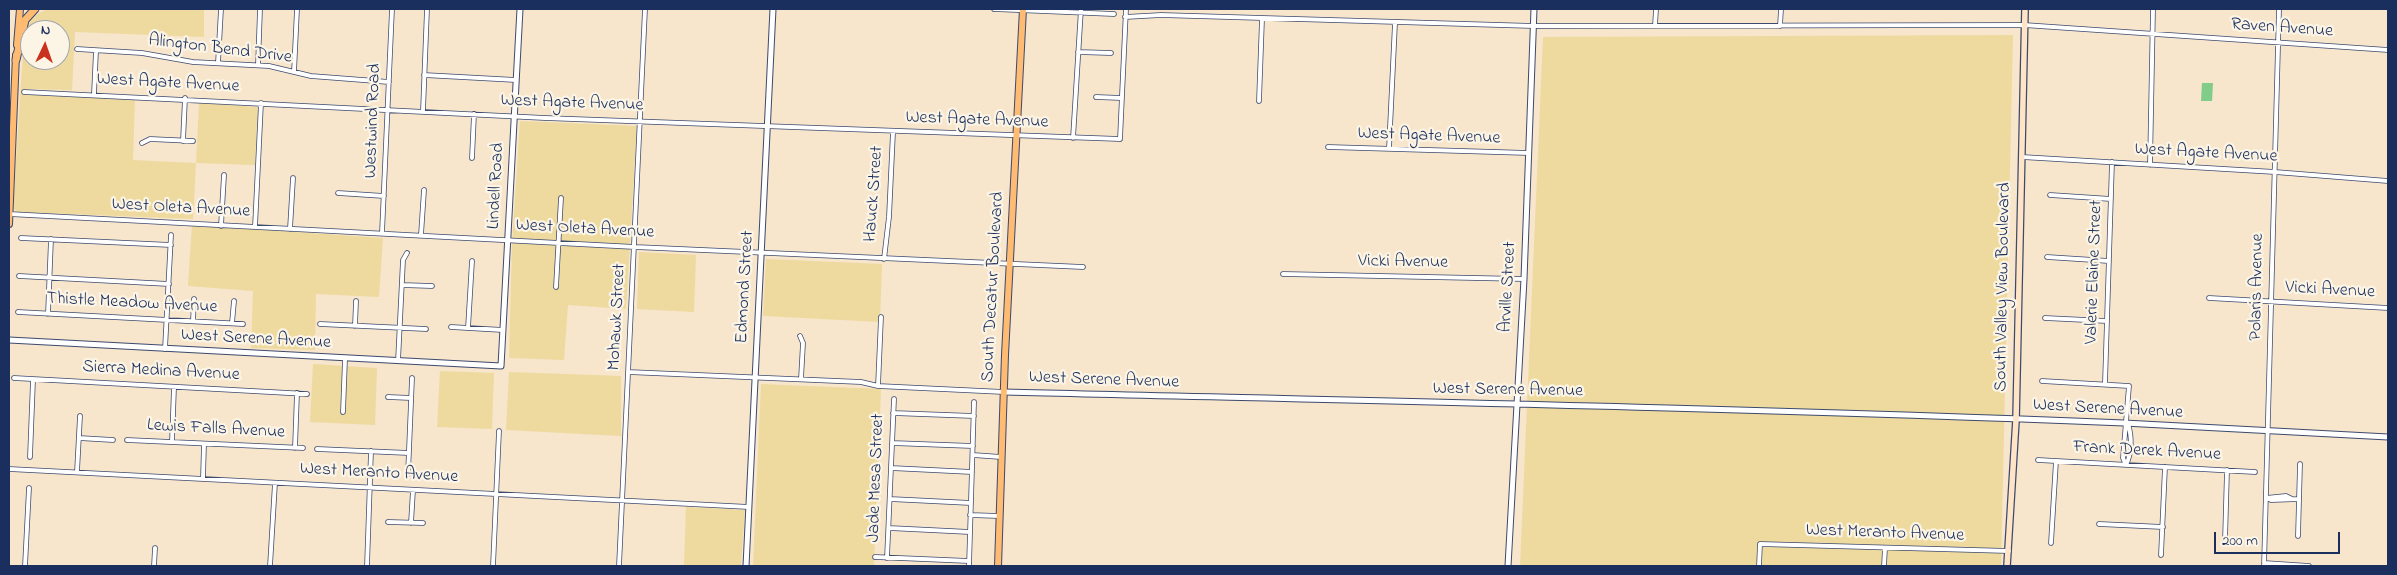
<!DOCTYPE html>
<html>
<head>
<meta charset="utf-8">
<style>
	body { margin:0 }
	#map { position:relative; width:2397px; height:575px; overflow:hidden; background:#f7e5cc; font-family:"Indie Flower",sans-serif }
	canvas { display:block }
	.frame { position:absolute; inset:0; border:10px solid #1b2f5e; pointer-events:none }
	.north { position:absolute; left:20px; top:20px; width:50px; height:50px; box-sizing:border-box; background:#fcf5e5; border:1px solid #a2a6af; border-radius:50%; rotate:3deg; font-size:14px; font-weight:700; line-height:20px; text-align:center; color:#1b2f5e }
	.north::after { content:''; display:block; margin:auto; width:18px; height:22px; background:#c8321e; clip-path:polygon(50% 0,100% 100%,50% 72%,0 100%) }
	.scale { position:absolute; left:2214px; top:532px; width:126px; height:22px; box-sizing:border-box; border:2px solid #1b2f5e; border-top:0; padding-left:6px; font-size:15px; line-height:18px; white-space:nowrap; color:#1b2f5e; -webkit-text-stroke:4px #fcf5e5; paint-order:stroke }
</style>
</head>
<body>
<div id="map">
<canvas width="2397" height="575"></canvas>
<div class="frame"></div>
<div class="north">N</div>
<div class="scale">200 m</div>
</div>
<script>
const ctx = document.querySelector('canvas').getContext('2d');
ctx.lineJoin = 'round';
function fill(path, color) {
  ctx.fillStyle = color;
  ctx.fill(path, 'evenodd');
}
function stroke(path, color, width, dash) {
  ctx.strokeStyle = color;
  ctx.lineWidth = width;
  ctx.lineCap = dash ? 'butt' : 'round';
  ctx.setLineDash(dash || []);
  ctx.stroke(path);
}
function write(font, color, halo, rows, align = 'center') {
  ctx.font = font + ' "Indie Flower",sans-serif';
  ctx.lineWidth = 4.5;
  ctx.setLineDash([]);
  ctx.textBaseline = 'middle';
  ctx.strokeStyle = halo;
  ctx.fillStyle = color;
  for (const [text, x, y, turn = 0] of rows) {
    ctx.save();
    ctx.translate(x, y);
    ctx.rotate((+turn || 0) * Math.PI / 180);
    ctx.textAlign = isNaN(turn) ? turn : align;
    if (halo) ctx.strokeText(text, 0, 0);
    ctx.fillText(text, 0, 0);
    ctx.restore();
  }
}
fill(new Path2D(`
	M2202 83H2213L2212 101H2201Z`), '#81cc89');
fill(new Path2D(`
	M48 9H204V37L75 32 72 90 28 89 27 94 135 99 133 160 196 163 199 103 258 107 255 165 196 163 193 219 18 212 13 208 24 36C28 21 34 14 48 9ZM30 30H60V60H30Z
	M2013 35 2001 566H1520L1543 37Z
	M520 121 637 126 626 309 568 305 564 360 509 358 512 244Z
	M192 225 383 238 379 297 316 294 315 350 251 348 253 291 188 286Z
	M639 252 696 255 694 312 637 309Z
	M766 259 882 264 880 322 763 316Z
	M313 364 377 368 375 425 310 422Z
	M440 371 494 373 492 429 437 427Z
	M509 372 621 376V436L506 430Z
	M761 384 881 389 874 566H753Z
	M686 507 745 510 741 566 684 565Z`), '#eeda9e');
const minor = new Path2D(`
	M994 9 1114 14
	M1125 17 1161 15 1534 26 2024 25 2388 50
	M1655 26 1656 9
	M1780 26 1781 9
	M77 49 142 53 193 62 269 66 311 76 389 82
	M1078 52 1111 53
	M218 63 221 9
	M258 65 260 9
	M294 72 297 9
	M424 75 516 80
	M24 92 545 118 1120 139 1126 9
	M94 94 96 51
	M1096 97 1121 98
	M1259 101 1262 19
	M423 111 427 9
	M1073 138 1081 9
	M183 141 185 98
	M142 143 150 139 193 141
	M1328 147 1529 153
	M1389 149 1395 23
	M2022 157 2275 172 2388 181
	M472 158 474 114
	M2150 165 2153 9
	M338 193 384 196
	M2050 195 2111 199
	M9 214 635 247 1083 267
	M221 226 224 175
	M255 227 261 103
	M290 229 293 178
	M382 233 392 9
	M421 235 424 190
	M21 238 171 245
	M2047 257 2109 261
	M884 259 889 217 893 132
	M1283 274 1524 279
	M19 276 169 284
	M402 285 432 286
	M556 287 561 198
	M2209 298 2388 308
	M18 312 243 324
	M48 314 51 239
	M2045 318 2107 321
	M193 321 194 299
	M232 323 234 301
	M320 324 426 329
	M355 326 356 301
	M451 327 503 330
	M468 328 472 261
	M800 336 803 343 801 379
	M165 349 171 235
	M398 361 403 260 407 253
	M628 372 861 382 878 386 1004 392
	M14 378 307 394
	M2042 381 2129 386 2123 458 2126 465
	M2105 383 2112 162
	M878 386 881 317
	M388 397 411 398
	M343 412 345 359
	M893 413 974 416
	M79 438 113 440
	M127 440 303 448
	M172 442 174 387
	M892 443 973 446
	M295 448 297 393
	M317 449 409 453
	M973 455 1001 457
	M30 457 33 380
	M2038 460 2255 472
	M2126 465C2132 453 2132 436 2128 424
	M891 468 972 472
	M9 469 749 507
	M77 472 80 416
	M408 474 412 378
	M203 478 204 444
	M2266 498 2271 500 2299 499
	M2266 498 2286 496 2292 499
	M890 499 971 503
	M970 515 999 516
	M388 522 423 523
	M411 523 413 490
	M2099 524 2163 527
	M889 528 970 532
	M2298 536 2300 464
	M2225 541 2227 470
	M2051 543 2056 461
	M2161 555 2165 467
	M875 557 969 561
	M887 558 894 399
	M2264 563 2309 566
	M25 566 29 488
	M154 566 155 548
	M270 566 275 483
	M367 566 371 451
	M493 566 499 431
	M619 566 645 9
	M969 566 974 402
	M1759 566 1760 544 2009 551
	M1884 566 1885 548
	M2264 566 2279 9`);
const tertiary = new Path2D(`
	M9 340 501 366 520 9
	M1004 392C1377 401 1751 408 2124 423 2212 427 2300 433 2388 437
	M746 566 773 9
	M1508 566 1524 279 1534 9`);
const secondary = new Path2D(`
	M2007 566 2016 420 2025 9`);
const primary = new Path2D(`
	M17 45 20 9
	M9 224 16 55
	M998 566 1005 355 1023 9`);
const trunk = new Path2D(`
	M16 60 25 20 35 9`);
stroke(minor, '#3c4a6e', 5.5);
stroke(tertiary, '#3c4a6e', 7);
stroke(secondary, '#3c4a6e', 8);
stroke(primary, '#3c4a6e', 8);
stroke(trunk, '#3c4a6e', 9);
stroke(minor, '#fff', 4);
stroke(tertiary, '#fff', 5);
stroke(secondary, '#ffe4c6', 5.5);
stroke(primary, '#febb71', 6);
stroke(trunk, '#febb71', 7);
write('18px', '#1b2f5e', '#fcf5e5', [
	["Raven Avenue",2282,29,4],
	["Alington Bend Drive",220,50,7],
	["West Agate Avenue",168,84,3],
	["West Agate Avenue",572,104,2],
	["Westwind Road",374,121,-88],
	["West Agate Avenue",977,121,2],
	["West Agate Avenue",1429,137,2],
	["West Agate Avenue",2206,154,3],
	["Lindell Road",497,186,-87],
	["Hauck Street",875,194,-86],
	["West Oleta Avenue",181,209,3],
	["West Oleta Avenue",585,230,3],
	["Vicki Avenue",1403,263,1],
	["Valerie Elaine Street",2095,272,-88],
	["Edmond Street",746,287,-87],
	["South Decatur Boulevard",994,287,-87],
	["Arville Street",1509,287,-87],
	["South Valley View Boulevard",2004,287,-89],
	["Polaris Avenue",2258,287,-89],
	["Vicki Avenue",2330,291,3],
	["Thistle Meadow Avenue",132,304,3],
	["Mohawk Street",618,317,-87],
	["West Serene Avenue",256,340,3],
	["Sierra Medina Avenue",161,372,3],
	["West Serene Avenue",1104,381,2],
	["West Serene Avenue",1508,391,1],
	["West Serene Avenue",2108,410,3],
	["Lewis Falls Avenue",216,430,3],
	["Frank Derek Avenue",2147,452,3],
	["West Meranto Avenue",379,474,3],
	["Jade Mesa Street",877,478,-88],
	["West Meranto Avenue",1885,534,2]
]);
</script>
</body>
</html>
